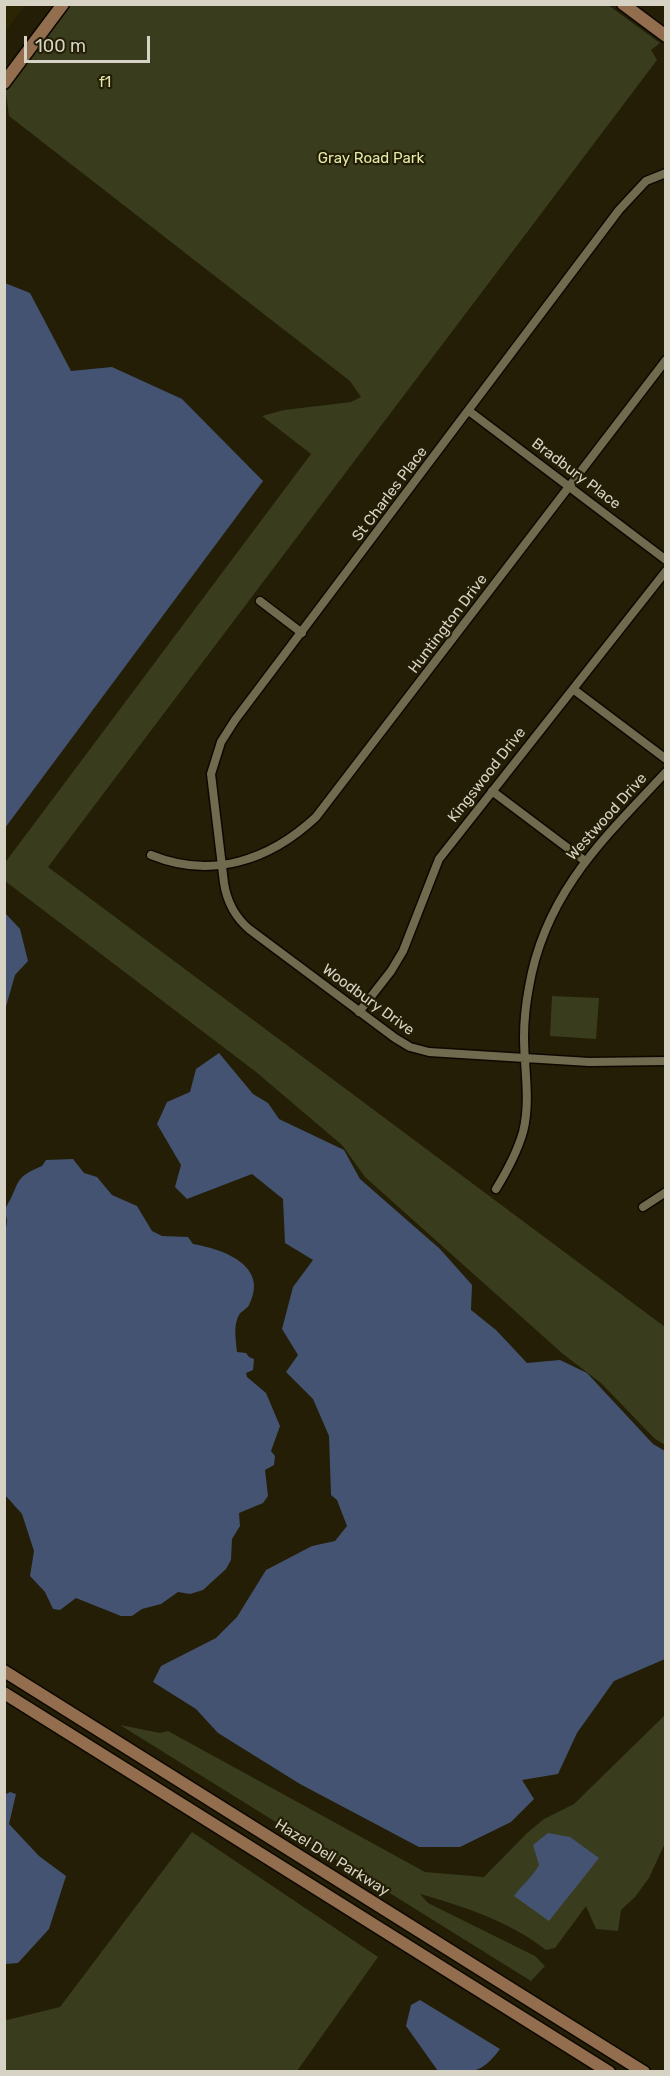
<!DOCTYPE html>
<html>
<head>
<meta charset="utf-8">
<style>
	body { margin:0 }
	#map { position:relative; width:670px; height:2076px; overflow:hidden; background:#231e05; font-family:Rubik,sans-serif }
	canvas { display:block }
	.frame { position:absolute; inset:0; border:6px solid #d6d3c4; pointer-events:none }
	.scale { position:absolute; left:24px; top:36px; width:126px; height:27px; box-sizing:border-box; border:3px solid #d6d3c4; border-top:0; padding-left:8px; font-size:18px; line-height:21px; white-space:nowrap; color:#d6d3c4; -webkit-text-stroke:4px #231e05; paint-order:stroke }
</style>
</head>
<body>
<div id="map">
<canvas width="670" height="2076"></canvas>
<div class="frame"></div>
<div class="scale">100 m</div>
</div>
<script>
const ctx = document.querySelector('canvas').getContext('2d');
ctx.lineJoin = 'round';
function fill(path, color) {
  ctx.fillStyle = color;
  ctx.fill(path, 'evenodd');
}
function stroke(path, color, width, dash) {
  ctx.strokeStyle = color;
  ctx.lineWidth = width;
  ctx.lineCap = dash ? 'butt' : 'round';
  ctx.setLineDash(dash || []);
  ctx.stroke(path);
}
function write(font, color, halo, rows, align = 'center') {
  ctx.font = font + ' Rubik,sans-serif';
  ctx.lineWidth = 4.5;
  ctx.setLineDash([]);
  ctx.textBaseline = 'middle';
  ctx.strokeStyle = halo;
  ctx.fillStyle = color;
  for (const [text, x, y, turn = 0] of rows) {
    ctx.save();
    ctx.translate(x, y);
    ctx.rotate((+turn || 0) * Math.PI / 180);
    ctx.textAlign = isNaN(turn) ? turn : align;
    if (halo) ctx.strokeText(text, 0, 0);
    ctx.fillText(text, 0, 0);
    ctx.restore();
  }
}
fill(new Path2D(`
	M5 4 25 5 5 32 4 5Z`), '#2c2503');
fill(new Path2D(`
	M66 5H608L660 43 651 50 657 60 48 867 665 1327V1445L654 1438 601 1383 563 1354 365 1177 342 1145 256 1072 5 881 4 864 311 454 262 416 284 410 351 402 361 397 350 381 9 116 5 86Z
	M552 996 599 998 596 1039 550 1036Z
	M665 1715V1843L649 1878 635 1897 621 1910 618 1931 596 1929 586 1906 555 1948 546 1950C511 1922 463 1906 420 1894L428 1903 535 1956 545 1966 531 1981 120 1725 160 1733 168 1731 425 1872 484 1877 527 1833 544 1819 574 1804Z
	M192 1832 378 1957 297 2071H5V2018L7 2020 60 2007Z`), '#393d1e');
fill(new Path2D(`
	M5 283 30 293 71 371 112 367 182 399 263 481 5 828Z
	M5 913 20 929 28 961 15 975 5 1010V1050Z
	M219 1053 253 1094 268 1103 279 1119 344 1150 360 1179 440 1249 472 1285 471 1310 496 1330 527 1363 560 1360 587 1373 653 1444 665 1451V1659L614 1681 577 1733 558 1774 522 1780 534 1799 511 1822 460 1847H419L300 1784 218 1733 196 1709 153 1682 161 1666 216 1638 237 1617 266 1570 312 1546 335 1541 347 1526 337 1500 331 1495 329 1436 313 1399 286 1372 298 1355 282 1329 293 1287 313 1260 285 1243 283 1199 252 1174 187 1199 175 1187 181 1165 157 1124 167 1102 190 1092 196 1069Z
	M73 1159 84 1173 97 1177 112 1195 137 1206 152 1231 162 1236 188 1237 193 1244C222 1249 270 1265 249 1305 247 1309 241 1311 239 1315 233 1325 236 1341 237 1352L246 1353 249 1357 254 1359 253 1370 246 1373 247 1377 266 1393 280 1426 271 1451 275 1456 274 1465 265 1470 268 1496 263 1503 239 1513 240 1526 232 1539 231 1560 226 1569 203 1590 190 1594 178 1592 161 1604 142 1609 132 1616H121L76 1598 60 1610 53 1609 45 1592 30 1576 34 1551 22 1514 5 1495 4 1242 7 1221 5 1209C21 1183 12 1178 42 1166L46 1160Z
	M10 1792 16 1794 9 1824 39 1856 66 1876 49 1929 18 1963 5 1964 4 1795Z
	M548 1833 570 1837 599 1858 549 1921 514 1896C522 1885 532 1878 539 1865L533 1845Z
	M420 2000 500 2049C480 2076 471 2072 438 2071L406 2026 411 2005Z`), '#445371');
const street = new Path2D(`
	M666 173 646 181 619 210 235 720 221 742 211 774 224 883C227 902 235 917 249 929L395 1038 410 1047 429 1052 589 1062 666 1061
	M469 411 666 560
	M260 601 302 633
	M573 689 666 759
	M492 791 585 861
	M151 855C212 880 270 860 316 817L666 360
	M359 1012 391 971 403 951 439 859 666 571
	M496 1189C507 1171 517 1153 523 1132 531 1101 524 1068 524 1037 524 1020 526 1003 529 987 545 893 604 838 666 772
	M643 1207 666 1192`);
const secondary = new Path2D(`
	M623 4 666 36
	M4 83 63 4
	M4 1671 644 2072
	M4 1693 609 2072`);
stroke(street, '#0d0800', 11);
stroke(secondary, '#0d0800', 15);
stroke(street, '#706a4f', 8);
stroke(secondary, '#926e4f', 12);
write('15px', '#e2eaaa', '#231e05', [
	["f1",105,83],
	["Gray Road Park",371,159]
]);
write('15px', '#d6d3c4', '#231e05', [
	["Bradbury Place",576,474,37],
	["St Charles Place",390,494,-53],
	["Huntington Drive",448,624,-53],
	["Kingswood Drive",487,775,-52],
	["Westwood Drive",607,817,-48],
	["Woodbury Drive",368,1000,36],
	["Hazel Dell Parkway",332,1858,32]
]);
</script>
</body>
</html>
